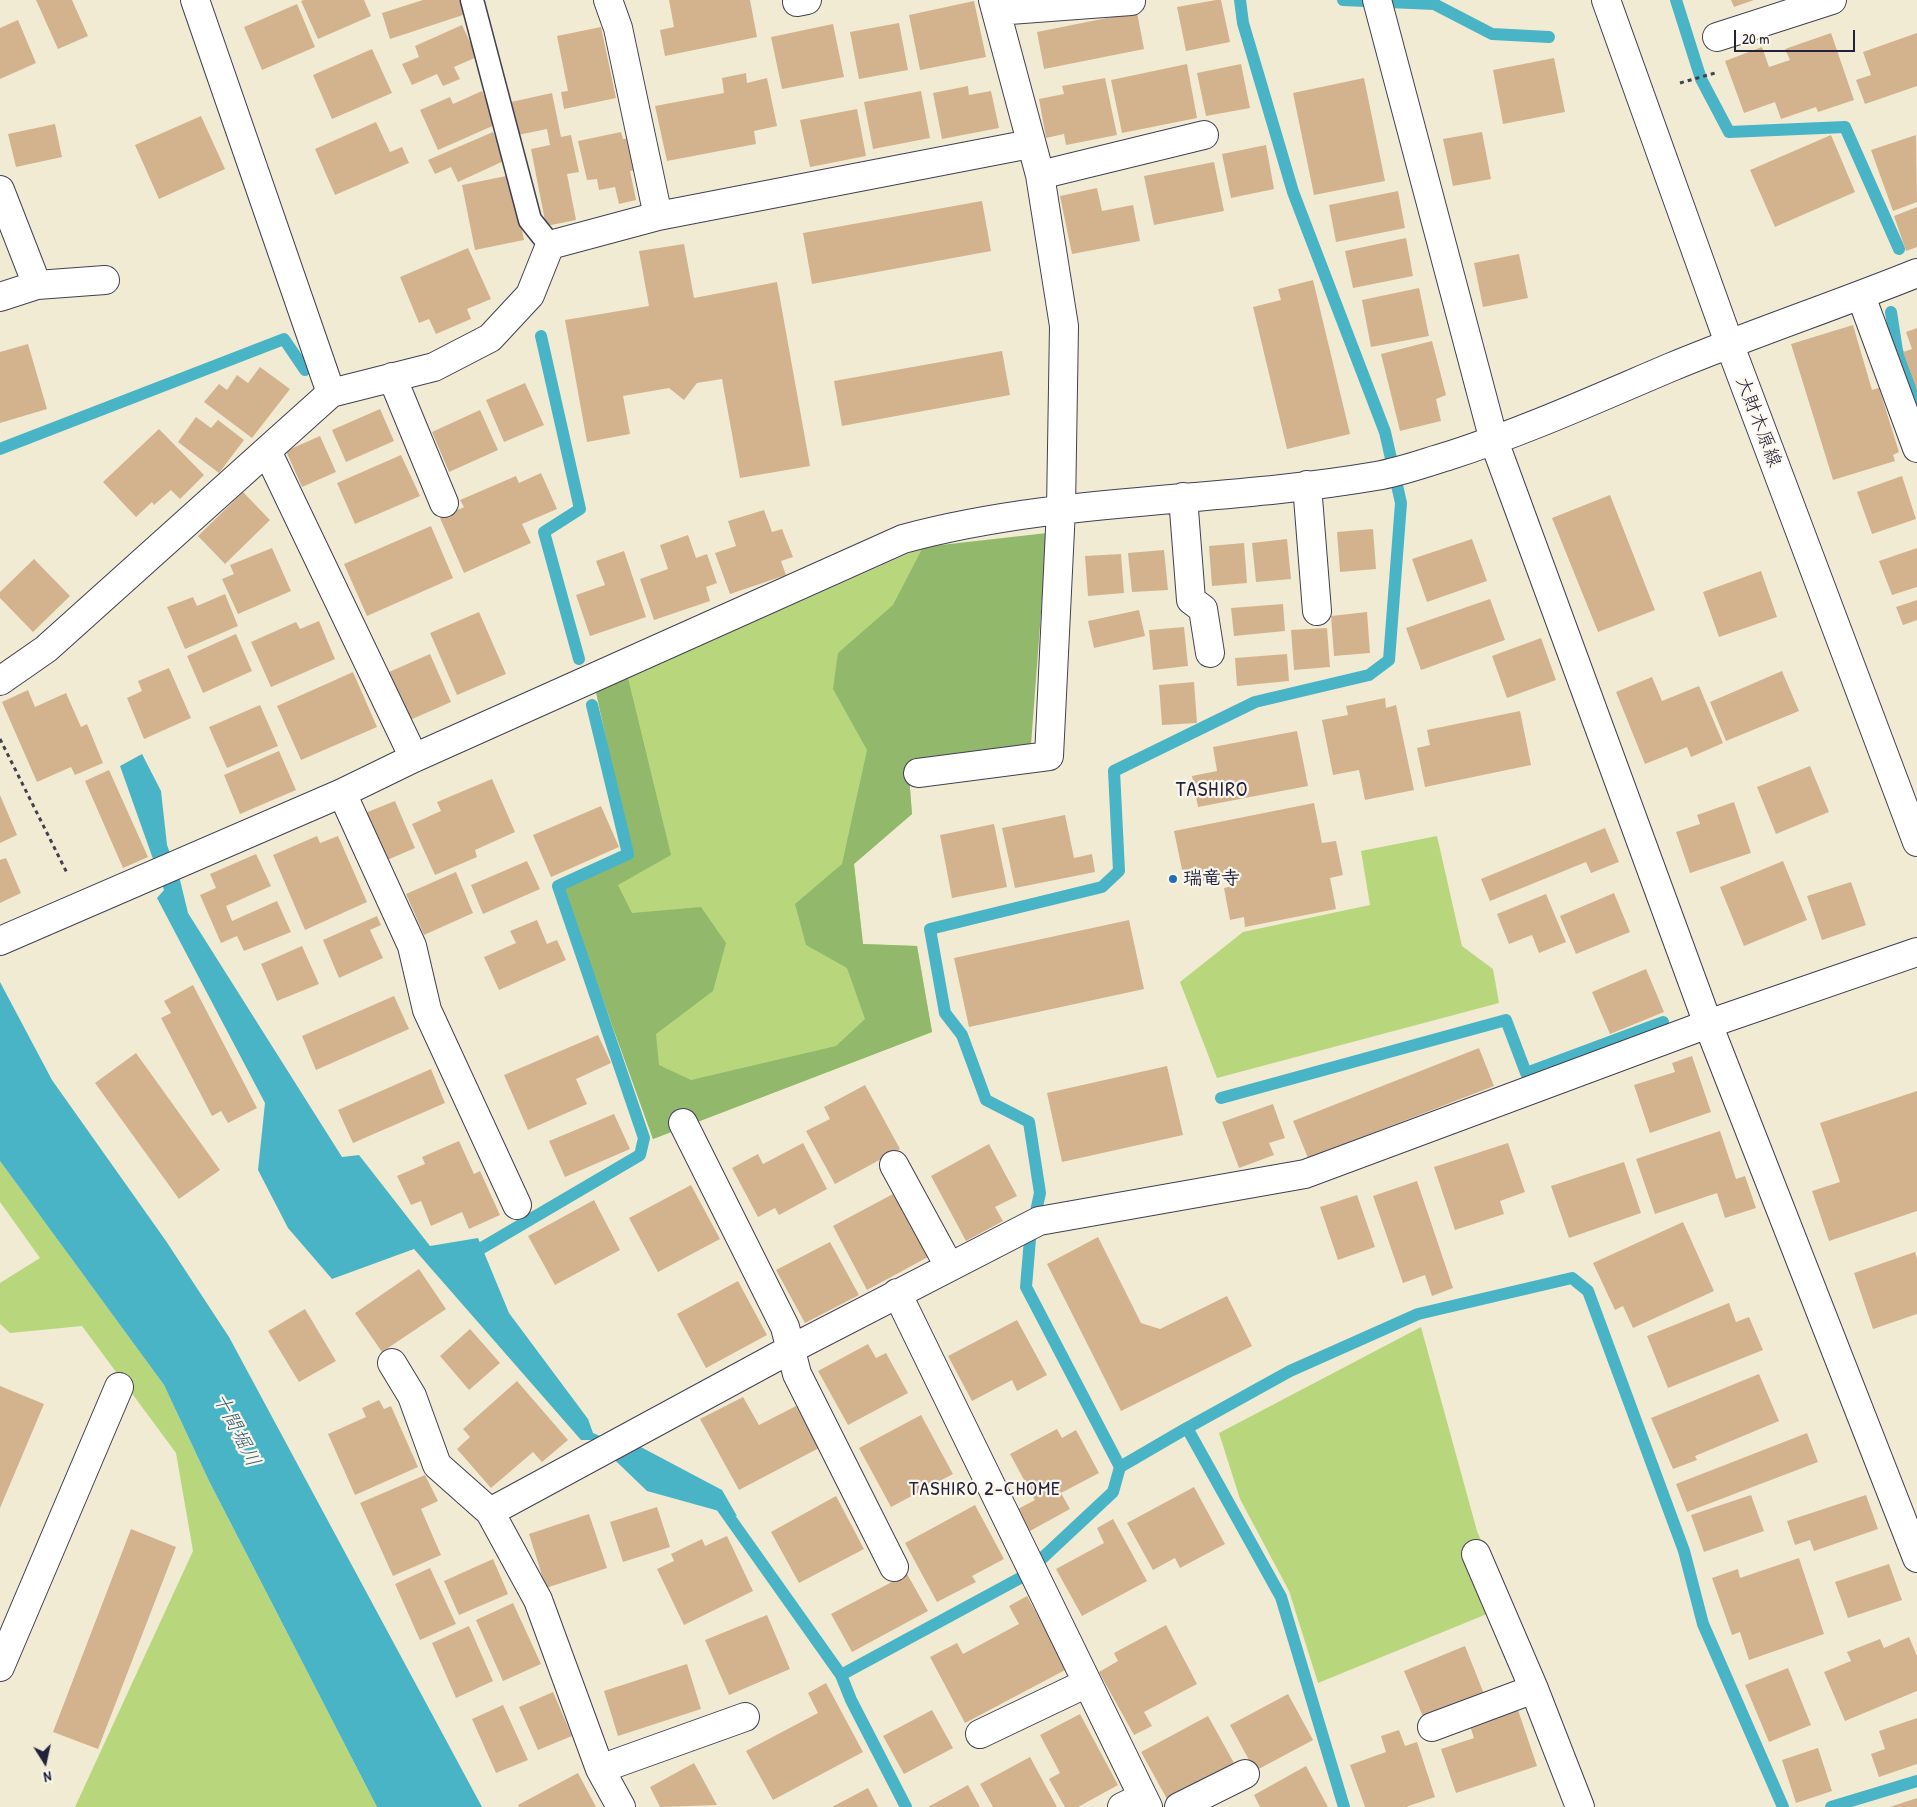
<!DOCTYPE html>
<html>
<head>
<meta charset="utf-8">
<style>
	body { margin:0 }
	#map { position:relative; width:1917px; height:1807px; overflow:hidden; background:#f2ebd3; font-family:"Patrick Hand",sans-serif }
	canvas { display:block }
	.north { position:absolute; left:20px; top:1737px; width:50px; height:50px; -webkit-text-stroke:4px #fbf7ec; paint-order:stroke; rotate:170deg; font-size:14px; font-weight:700; line-height:20px; text-align:center; color:#22223b }
	.north::after { content:''; display:block; margin:auto; width:18px; height:22px; background:#22223b; clip-path:polygon(50% 0,100% 100%,50% 72%,0 100%) }
	.scale { position:absolute; left:1734px; top:30px; width:121px; height:22px; box-sizing:border-box; border:2px solid #22223b; border-top:0; padding-left:6px; font-size:15px; line-height:18px; white-space:nowrap; color:#22223b; -webkit-text-stroke:4px #fbf7ec; paint-order:stroke }
</style>
</head>
<body>
<div id="map">
<canvas width="1917" height="1807"></canvas>
<div class="north">N</div>
<div class="scale">20 m</div>
</div>
<script>
const ctx = document.querySelector('canvas').getContext('2d');
ctx.lineJoin = 'round';
function fill(path, color) {
  ctx.fillStyle = color;
  ctx.fill(path, 'evenodd');
}
function stroke(path, color, width, dash) {
  ctx.strokeStyle = color;
  ctx.lineWidth = width;
  ctx.lineCap = dash ? 'butt' : 'round';
  ctx.setLineDash(dash || []);
  ctx.stroke(path);
}
function write(font, color, halo, rows, align = 'center') {
  ctx.font = font + ' "Patrick Hand","Klee One",sans-serif';
  ctx.lineWidth = 4.5;
  ctx.setLineDash([]);
  ctx.textBaseline = 'middle';
  ctx.strokeStyle = halo;
  ctx.fillStyle = color;
  for (const [text, x, y, turn = 0] of rows) {
    ctx.save();
    ctx.translate(x, y);
    ctx.rotate((+turn || 0) * Math.PI / 180);
    ctx.textAlign = isNaN(turn) ? turn : align;
    if (halo) ctx.strokeText(text, 0, 0);
    ctx.fillText(text, 0, 0);
    ctx.restore();
  }
}
fill(new Path2D(`
	M923 547 1031 745 908 763 912 814 854 864 863 944 917 946 932 1032 653 1139 563 888 632 858 596 692Z
	M1437 836 1462 946 1493 969 1499 1003 1217 1078 1180 982 1243 932 1370 905 1361 851Z
	M0 1161 164 1385 209 1481 377 1807H75L193 1551 176 1453 82 1326 10 1333 0 1324V1283L40 1258 0 1202Z
	M1421 1327 1477 1531 1509 1605 1318 1683 1289 1591 1240 1499 1219 1433Z`), '#b8d77d');
fill(new Path2D(`
	M1047 533 1031 745 908 763 912 814 854 864 863 944 917 946 932 1032 653 1139 563 888 632 858 596 692 628 678 671 855 618 885 632 913 701 907 726 943 713 991 656 1034 659 1065 691 1080 836 1046 865 1019 847 968 806 945 795 904 842 864 867 750 833 689 838 653 893 605 923 547Z`), '#92b86c');
fill(new Path2D(`
	M142 754 161 791 167 845 180 880 188 913 342 1157 359 1155 430 1246 478 1238 509 1313 588 1419 593 1433 626 1447 637 1445 722 1490 737 1516 647 1491 594 1440H581L414 1249 332 1279 288 1228 258 1170 265 1103 157 898 164 890 120 766Z
	M0 982 52 1080 166 1241 229 1337 482 1807H377L209 1481 164 1385 0 1161Z`), '#49b4c6');
stroke(new Path2D(`
	M1343 0 1434 4 1492 34 1549 37
	M1676 0 1701 79 1729 132 1845 127 1899 249
	M1891 312 1897 351 1917 402
	M541 336 580 509 544 532 579 659
	M0 449 284 339 305 370
	M1221 1098 1506 1020 1526 1073 1663 1022
	M468 1256 640 1155 644 1138 558 886 628 854 592 705
	M1187 1428 1290 1371 1418 1314 1572 1278 1588 1291 1684 1551 1703 1624 1783 1807
	M1120 1467 1026 1287 1030 1239 1040 1193 1029 1122 986 1100 962 1035 945 1013 930 929 1102 887 1119 871 1114 771 1255 702 1369 675 1389 660 1401 503 1385 432 1293 192 1243 23 1240 0
	M717 1500 841 1675 1022 1577 1113 1492 1120 1467 1187 1428 1281 1597 1344 1807
	M841 1675 851 1700 906 1807
	M1831 1807 1917 1781`), '#49b4c6', 12);
fill(new Path2D(`
	M36 0H72L88 36 58 49Z
	M304 0H364L371 16 318 39 301 1Z
	M423 0H461L466 14 390 39 382 13Z
	M669 0H750L757 37 665 56 660 30 674 27Z
	M1216 0H1221L1230 42 1186 51 1177 7Z
	M1731 0H1754L1734 7Z
	M974 1 986 57 920 70 909 15Z
	M297 4 315 47 262 70 244 27Z
	M1137 12 1144 49 1044 69 1037 32Z
	M18 20 36 63 0 79V28Z
	M899 23 908 70 859 79 850 32Z
	M833 24 844 77 782 89 771 37Z
	M462 25 477 57 454 67 460 79 443 86 437 74 412 85 402 64 419 57 415 46Z
	M601 27 616 98 564 109 561 92 568 91 557 36Z
	M1831 33 1854 100 1818 112 1816 107 1781 119 1775 102 1744 113 1725 61 1762 47 1769 67 1790 60 1785 49Z
	M1917 33V86L1865 104 1856 80 1871 75 1863 52Z
	M372 49 392 93 332 119 313 75Z
	M1554 58 1565 112 1503 124 1493 70Z
	M1187 64 1197 118 1122 133 1111 80Z
	M1241 64 1250 108 1206 116 1197 73Z
	M746 73 747 83 767 78 777 126 754 131 756 144 667 161 655 106 724 93 722 78Z
	M1105 78 1117 135 1066 145 1064 134 1046 138 1039 99 1064 94 1062 86Z
	M1364 78 1385 181 1314 195 1293 93Z
	M968 86 969 95 991 91 999 128 942 139 933 93Z
	M482 91 497 124 438 150 420 110 450 97 453 104Z
	M921 91 930 138 873 149 864 102Z
	M552 93 561 137 571 135 579 172 567 174 576 220 546 226 531 149 550 145 547 129 518 135 511 102Z
	M857 109 866 156 810 167 800 120Z
	M201 116 225 169 159 199 135 145Z
	M376 122 390 152 402 147 409 163 335 195 315 149Z
	M55 124 62 157 16 167 8 134Z
	M493 132 506 160 458 182 451 167 435 174 428 160Z
	M621 132 623 139 632 138 638 170 630 171 636 200 619 204 615 187 599 190 597 179 587 180 578 141Z
	M1482 132 1491 179 1453 186 1443 139Z
	M1831 135 1855 192 1775 227 1750 170Z
	M1916 135 1917 202 1893 211 1871 150Z
	M1266 145 1274 189 1231 198 1222 154Z
	M1214 162 1224 211 1154 225 1144 176Z
	M511 175 524 240 475 250 462 185Z
	M1097 188 1102 211 1133 205 1140 241 1072 254 1060 196Z
	M1398 191 1405 228 1336 242 1329 205Z
	M982 201 991 251 812 284 803 233Z
	M1917 207V247L1906 251 1894 216Z
	M1406 238 1413 276 1353 288 1345 251Z
	M684 244 694 298 777 282 810 466 740 478 722 379 697 383 684 400 669 388 623 396 630 434 587 442 565 320 649 306 639 251Z
	M468 248 491 299 467 309 471 319 436 334 429 319 419 323 400 277Z
	M1519 254 1528 298 1483 307 1474 263Z
	M1313 280 1350 434 1287 449 1253 307 1281 300 1278 289Z
	M1419 288 1429 336 1371 347 1362 300Z
	M1853 325 1872 390 1879 388 1899 452 1893 455 1895 461 1833 480 1791 344Z
	M1917 328V390L1903 352 1912 349 1906 332Z
	M1432 341 1446 395 1436 399 1441 421 1400 431 1381 354Z
	M28 344 47 409 0 423V352Z
	M1002 351 1010 395 842 426 834 381Z
	M260 367 290 389 252 438 204 402 219 384 227 390 237 375 248 383Z
	M525 383 544 425 504 442 486 400Z
	M380 409 394 441 346 462 332 430Z
	M480 410 498 450 449 472 432 432Z
	M196 417 211 428 218 420 244 440 219 473 178 442Z
	M159 429 204 475 180 499 171 490 154 505 152 502 136 517 103 482Z
	M320 436 336 472 302 487 286 451Z
	M401 455 420 496 355 524 337 483Z
	M541 473 557 509 522 524 531 543 464 573 440 518 464 507 460 500 516 476 519 483Z
	M1902 476 1916 519 1872 534 1857 492Z
	M243 492 270 520 225 564 198 536Z
	M1610 495 1655 610 1598 632 1552 518Z
	M764 510 772 532 782 529 793 557 781 561 786 575 730 594 715 553 736 546 728 521Z
	M431 526 453 578 367 616 344 564Z
	M1373 529 1376 569 1340 572 1337 532Z
	M688 535 696 558 707 554 717 583 706 587 710 601 654 620 640 579 668 569 660 545Z
	M1287 539 1291 579 1256 582 1252 543Z
	M1472 539 1487 581 1427 602 1412 559Z
	M1244 543 1247 583 1212 586 1209 546Z
	M272 548 291 591 238 614 222 579 234 574 230 565Z
	M1917 548V587L1892 595 1879 561Z
	M1164 550 1168 590 1132 592 1128 553Z
	M624 551 646 617 590 636 576 595 605 585 596 561Z
	M1121 554 1124 593 1088 596 1085 556Z
	M34 559 70 596 33 632 0 598V592Z
	M1761 571 1777 617 1719 637 1703 592Z
	M225 594 238 626 185 649 167 607 193 597 197 606Z
	M1490 599 1505 640 1421 670 1406 628Z
	M1917 600V620L1903 625 1896 607Z
	M1283 604 1285 631 1234 636 1231 608Z
	M1139 610 1145 636 1094 648 1088 621Z
	M479 612 506 674 457 695 430 633Z
	M1367 612 1370 653 1334 656 1331 616Z
	M319 621 335 659 271 687 251 642 296 622 300 629Z
	M1184 627 1188 666 1153 670 1149 630Z
	M1327 628 1330 667 1294 670 1291 630Z
	M236 634 252 671 203 693 187 656Z
	M1541 638 1556 680 1507 698 1492 656Z
	M430 654 451 702 410 720 389 672Z
	M1287 654 1289 681 1237 686 1235 658Z
	M169 668 191 718 144 739 127 698 142 691 138 681Z
	M1782 671 1799 711 1726 741 1710 702Z
	M353 672 377 727 301 760 277 706Z
	M1652 677 1662 701 1699 686 1723 743 1691 757 1687 747 1645 764 1616 692Z
	M1194 682 1197 723 1162 725 1159 685Z
	M28 690 35 707 66 693 81 727 87 724 103 763 75 775 71 767 37 782 2 702Z
	M1385 698 1386 708 1396 705 1414 790 1365 800 1359 770 1333 775 1322 720 1348 715 1346 706Z
	M260 705 278 746 227 768 209 727Z
	M1520 711 1531 765 1425 787 1417 748 1430 745 1427 730Z
	M1297 731 1308 786 1198 807 1192 776 1217 771 1213 747Z
	M279 751 296 790 240 814 224 775Z
	M1810 766 1829 812 1776 834 1757 787Z
	M109 770 148 857 123 868 85 781Z
	M492 779 515 832 475 850 477 857 435 875 412 824 441 811 437 802Z
	M0 795 17 835 0 843Z
	M395 801 415 848 385 861 365 813Z
	M1734 802 1751 853 1690 873 1676 832 1700 824 1697 815Z
	M1314 803 1322 843 1336 841 1343 875 1330 878 1336 909 1245 927 1244 917 1230 920 1224 888 1237 885 1235 875 1185 884 1174 831Z
	M601 806 619 847 551 877 533 835Z
	M1065 815 1074 858 1092 854 1095 872 1015 888 1002 828Z
	M994 824 1007 887 952 898 940 835Z
	M1605 828 1619 862 1591 873 1586 862 1490 901 1481 879Z
	M317 836 320 843 338 836 367 902 305 930 273 855Z
	M256 854 271 886 226 906 232 921 277 901 291 932 244 951 237 936 221 943 200 895 216 888 210 874Z
	M6 858 21 893 0 903V860Z
	M527 861 540 889 483 914 471 885Z
	M1783 861 1807 920 1744 946 1720 887Z
	M456 872 473 913 424 935 406 894Z
	M1851 882 1866 925 1822 940 1807 896Z
	M1614 893 1630 932 1576 954 1560 916Z
	M1546 894 1566 942 1539 953 1532 935 1509 944 1497 914Z
	M377 916 381 925 370 930 383 958 339 978 323 940Z
	M537 920 547 944 557 940 566 960 499 990 484 957 516 943 510 931Z
	M1129 920 1144 989 969 1027 954 958Z
	M302 946 319 984 277 1001 261 964Z
	M1646 969 1664 1012 1610 1034 1592 992Z
	M193 985 257 1108 228 1123 221 1111 212 1116 161 1018 171 1013 164 1001Z
	M394 996 409 1029 316 1070 302 1036Z
	M598 1035 611 1063 576 1079 587 1104 528 1130 504 1075Z
	M1479 1048 1494 1086 1308 1158 1293 1121Z
	M136 1053 220 1170 179 1199 95 1083Z
	M1692 1056 1711 1112 1650 1133 1634 1085 1675 1072 1672 1063Z
	M1167 1066 1183 1135 1062 1162 1047 1093Z
	M431 1069 445 1103 353 1143 338 1110Z
	M865 1085 900 1149 835 1184 806 1131 830 1119 824 1107Z
	M1917 1091V1211L1829 1241 1812 1191 1840 1182 1820 1123Z
	M1273 1104 1285 1138 1269 1143 1274 1155 1239 1168 1222 1122Z
	M614 1114 630 1149 565 1177 549 1141Z
	M1720 1131 1736 1179 1745 1176 1756 1208 1725 1218 1717 1193 1655 1214 1636 1159Z
	M459 1141 474 1174 480 1171 500 1215 469 1229 462 1212 431 1226 421 1201 411 1205 397 1176 425 1164 422 1157Z
	M803 1143 827 1189 779 1215 775 1208 758 1217 732 1168 758 1154 763 1164Z
	M1508 1143 1525 1192 1500 1201 1504 1214 1455 1230 1434 1167Z
	M989 1144 1017 1196 995 1207 1003 1221 966 1241 931 1176Z
	M1624 1162 1641 1213 1569 1238 1551 1186Z
	M1417 1181 1453 1288 1432 1296 1425 1275 1403 1283 1373 1196Z
	M691 1185 720 1239 658 1272 629 1218Z
	M893 1194 928 1257 867 1290 833 1226Z
	M1357 1195 1375 1247 1338 1260 1320 1207Z
	M594 1200 620 1250 555 1285 528 1236Z
	M1683 1222 1714 1291 1633 1328 1623 1306 1615 1310 1593 1263Z
	M1098 1237 1141 1323 1160 1329 1227 1296 1252 1346 1121 1411 1047 1264Z
	M830 1242 859 1295 805 1323 776 1270Z
	M1915 1252 1917 1259V1314L1873 1329 1854 1273Z
	M419 1269 446 1309 382 1352 355 1313Z
	M738 1281 767 1335 706 1368 677 1314Z
	M1729 1303 1736 1322 1749 1317 1763 1350 1668 1388 1647 1336Z
	M305 1309 336 1361 299 1382 268 1331Z
	M1017 1320 1047 1375 1017 1391 1012 1380 972 1401 948 1356Z
	M470 1329 500 1363 469 1390 440 1356Z
	M868 1344 876 1358 886 1353 908 1393 848 1425 818 1371Z
	M1759 1374 1779 1421 1695 1456 1697 1460 1673 1469 1651 1418Z
	M517 1381 568 1440 542 1462 533 1452 491 1488 457 1449 470 1437 463 1429Z
	M0 1386 44 1404 0 1508Z
	M743 1397 759 1425 796 1406 819 1448 739 1490 700 1419Z
	M379 1400 384 1409 391 1406 418 1467 355 1495 328 1434 366 1417 362 1408Z
	M921 1415 953 1474 891 1507 859 1448Z
	M1057 1429 1062 1438 1076 1430 1099 1473 1061 1493 1070 1509 1030 1531 1018 1509 1035 1500 1010 1454Z
	M1807 1433 1818 1462 1687 1512 1676 1484Z
	M425 1475 438 1501 421 1509 441 1555 393 1576 360 1503Z
	M1194 1487 1225 1544 1180 1568 1175 1558 1153 1570 1127 1523Z
	M1751 1495 1764 1531 1704 1552 1691 1515Z
	M1866 1495 1878 1529 1814 1551 1810 1540 1795 1545 1787 1521Z
	M836 1496 864 1549 799 1583 771 1532Z
	M975 1505 1004 1559 972 1576 976 1582 937 1602 905 1543Z
	M657 1507 670 1547 623 1562 610 1522Z
	M589 1514 607 1568 546 1588 529 1534Z
	M1113 1519 1147 1581 1082 1616 1056 1569 1104 1543 1097 1528Z
	M131 1529 176 1547 98 1749 53 1732Z
	M727 1536 753 1591 684 1625 657 1569 674 1561 671 1554 702 1539 705 1546Z
	M1799 1558 1824 1634 1749 1660 1740 1632 1732 1635 1712 1578 1738 1569 1740 1578Z
	M493 1559 508 1594 459 1615 444 1581Z
	M1889 1564 1902 1600 1848 1618 1835 1582Z
	M430 1568 456 1624 420 1640 395 1584Z
	M907 1574 928 1611 852 1652 831 1614Z
	M1027 1596 1067 1669 965 1723 930 1657 957 1643 963 1654 1019 1624 1009 1606Z
	M513 1603 541 1664 503 1681 476 1620Z
	M767 1615 790 1669 729 1695 705 1640Z
	M1166 1625 1197 1684 1144 1712 1152 1726 1134 1735 1099 1672 1118 1661 1114 1653Z
	M469 1626 493 1681 456 1698 432 1643Z
	M1909 1637 1917 1656V1691L1845 1721 1824 1672 1851 1661 1847 1652 1880 1639 1884 1648Z
	M1465 1646 1484 1694 1424 1719 1404 1671Z
	M687 1664 701 1709 618 1736 604 1691Z
	M1788 1668 1811 1725 1769 1742 1745 1685Z
	M826 1683 863 1752 773 1800 746 1751 818 1713 808 1693Z
	M553 1692 572 1736 538 1750 519 1707Z
	M1288 1694 1313 1740 1255 1771 1230 1725Z
	M503 1705 528 1760 496 1773 472 1719Z
	M932 1710 953 1748 904 1774 883 1736Z
	M1518 1710 1537 1766 1456 1793 1441 1749 1474 1738 1470 1726Z
	M1080 1714 1118 1785 1078 1807H1065L1049 1779 1060 1773 1040 1735Z
	M1208 1716 1234 1763 1167 1799 1141 1752Z
	M1917 1718V1764L1879 1777 1871 1754 1885 1749 1879 1731Z
	M1399 1730 1405 1746 1417 1742 1435 1797 1406 1807H1365L1350 1765 1386 1752 1381 1736Z
	M1818 1748 1832 1791 1796 1803 1782 1760Z
	M1030 1757 1057 1807H993L980 1784Z
	M694 1763 717 1805 660 1807 650 1787Z
	M1306 1766 1328 1807H1260L1254 1795Z
	M578 1773 596 1807H519L518 1805Z
	M968 1785 980 1807H928Z
	M868 1788 878 1807H832Z
	M1917 1798V1807H1890Z`), '#d3b38e');
const lane = new Path2D(`
	M472 0 530 220 550 245`);
const street = new Path2D(`
	M195 0 331 393
	M608 0 618 28 658 216
	M1377 0 1494 441 1708 1024 1917 1558
	M797 2 807 0
	M996 11 1131 1
	M1717 37 1832 0
	M1040 175 1204 135
	M0 190 37 285
	M1861 296 1917 448
	M0 297 37 285 105 280
	M392 377 444 503
	M267 451 414 758
	M1307 485 1317 611
	M1183 497 1191 600 1203 609 1210 653
	M0 681 46 649 331 393 434 367 490 338 530 295 550 245 658 216 1030 144
	M918 773 1049 756 1061 509 1064 326 1040 175 993 0
	M342 793 412 946 427 1010 517 1205
	M0 941 342 793 414 758 903 539C1058 497 1219 503 1376 476 1400 472 1424 463 1448 456 1523 432 1596 399 1669 368 1751 334 1835 306 1917 273
	M683 1123 785 1327 797 1374 894 1567
	M894 1165 949 1266
	M897 1293 1148 1807
	M392 1363 412 1396 437 1465 490 1512
	M1476 1554 1534 1689 1580 1807
	M0 1667 119 1387
	M1432 1727 1534 1689
	M980 1734 1087 1683
	M600 1769 745 1717
	M621 1807 600 1769 538 1600 490 1512 791 1349 1039 1221 1305 1174 1708 1024 1917 952
	M1122 1807 1143 1797
	M1179 1807 1245 1774`);
const secondary = new Path2D(`
	M1606 0 1729 343 1917 842`);
stroke(lane, '#414052', 25);
stroke(street, '#414052', 30);
stroke(secondary, '#414052', 30);
stroke(new Path2D(`
	M1680 83 1715 73
	M0 739 67 873`), '#414052', 3, [4, 4]);
stroke(lane, '#fff', 22);
stroke(street, '#fff', 28);
stroke(secondary, '#fff', 28);
for (const [x, y, r, color] of [
	[1173,879,5,"#1f6fb2"]
]) {
  const dot = new Path2D();
  dot.arc(x, y, r, 0, 2 * Math.PI);
  ctx.fillStyle = color;
  ctx.fill(dot);
  stroke(dot, '#fbf7ec', 2);
}
write('19px', '#22223b', '#fbf7ec', [
	["大財木原線",1758,422,69]
]);
write('bold 19px', '#22223b', '#fbf7ec', [
	["瑞竜寺",1183,879]
], 'left');
write('italic 20px', '#325c73', '#fbf7ec', [
	["十間堀川",236,1430,63]
]);
ctx.letterSpacing = '1px';
write('20px', '#22223b', '#fbf7ec', [
	["TASHIRO 2-CHOME",985,1490]
]);
ctx.letterSpacing = '0px';
ctx.letterSpacing = '1px';
write('21px', '#22223b', '#fbf7ec', [
	["TASHIRO",1212,790]
]);
ctx.letterSpacing = '0px';
</script>
</body>
</html>
